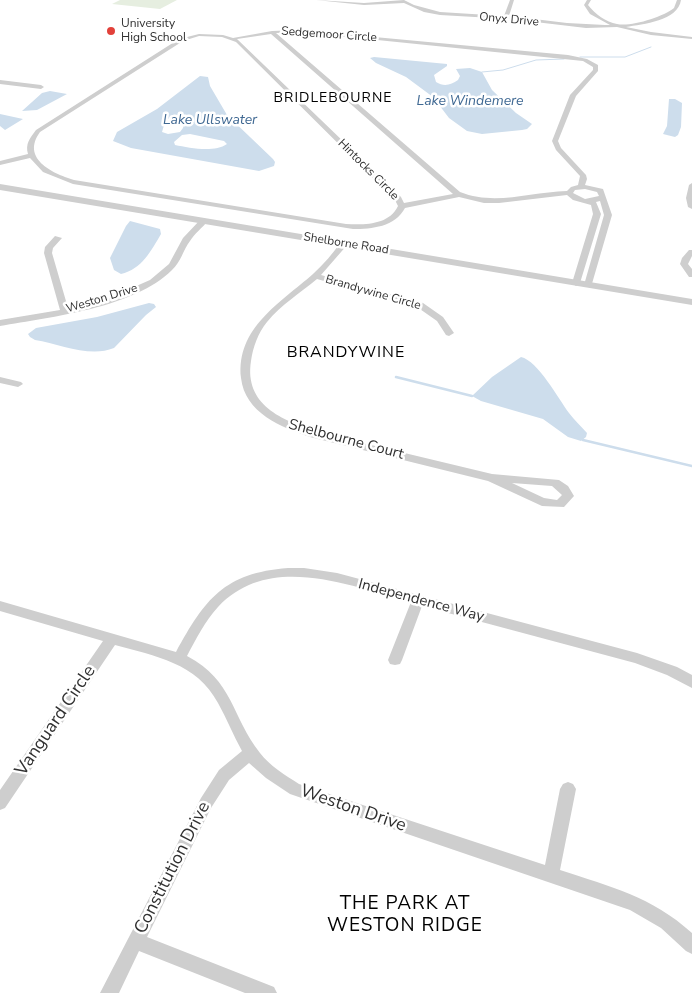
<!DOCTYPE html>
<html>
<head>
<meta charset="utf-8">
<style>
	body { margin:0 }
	canvas { display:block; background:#fff }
</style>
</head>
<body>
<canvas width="692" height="993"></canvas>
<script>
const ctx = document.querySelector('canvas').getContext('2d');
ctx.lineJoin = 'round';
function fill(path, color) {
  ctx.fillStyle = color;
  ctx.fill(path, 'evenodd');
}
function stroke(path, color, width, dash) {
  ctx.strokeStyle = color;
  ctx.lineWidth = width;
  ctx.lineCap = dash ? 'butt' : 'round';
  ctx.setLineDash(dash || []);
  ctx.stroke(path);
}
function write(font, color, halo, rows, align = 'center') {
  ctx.font = font + ' "Nunito Sans",sans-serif';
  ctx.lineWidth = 5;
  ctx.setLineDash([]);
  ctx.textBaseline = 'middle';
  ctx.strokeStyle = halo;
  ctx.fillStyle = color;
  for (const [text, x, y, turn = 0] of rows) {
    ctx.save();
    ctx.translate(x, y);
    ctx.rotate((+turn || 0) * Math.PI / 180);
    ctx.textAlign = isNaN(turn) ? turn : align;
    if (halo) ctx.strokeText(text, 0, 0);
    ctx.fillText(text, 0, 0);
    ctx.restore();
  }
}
fill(new Path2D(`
	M120 0H177L160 9 112 4Z`), '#e6eee0');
fill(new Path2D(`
	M374 57 447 64V66L434 75 436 82C444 87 451 85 458 80L460 76 456 69 470 68 482 72 492 90 516 113 532 124 527 129 522 130 482 134 467 131 449 118 433 97 406 77 376 63 370 58Z
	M200 76 208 77 210 86 227 115 273 159 275 162 274 166 259 171 131 148 113 141 117 132 157 109ZM182 115 186 116 183 128 180 132 168 134 162 132 165 122 171 116ZM190 134 224 141 227 144C214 153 190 148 175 145L174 142 182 135Z
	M50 91 67 94 37 110 22 111 42 93Z
	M669 99H675L682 103 681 127 678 135 675 137 663 134 667 126Z
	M0 114 23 119 5 130 0 126Z
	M130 221 160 229 161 234C151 251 142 269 121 274L114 270 110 258 126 226Z
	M149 303 154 304 156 307 146 315 114 348C90 358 60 344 35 340L30 337 28 334 36 328 97 317Z
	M521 357C538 361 558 398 569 413 574 420 581 426 587 433L586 437 581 441 568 437 543 419 481 401 472 396 492 377Z`), '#cdddec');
stroke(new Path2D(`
	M580 57H625L651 47
	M482 72 503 70 536 60 564 59`), '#cdddec', 1);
stroke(new Path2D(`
	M396 377 472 396
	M583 440 692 466`), '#cdddec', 2.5);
fill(new Path2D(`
	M316 0 364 3 404 0 414 5 440 12 504 16 510 0H514L509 16 567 23 605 25H610L590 14 584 5 587 0H591L588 5C595 14 606 22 617 24 631 27 663 17 674 8L677 0H681C678 21 643 24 626 27L651 32 692 37V39L651 35 617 27 586 28 510 19 440 15 424 12 404 3 364 5Z
	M299 30 568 55 587 59 598 65V71L576 96 558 141 561 148 586 175 587 179 585 185 603 189 612 215 591 287H585L584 285 604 215 600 201 596 202 601 214 580 283 576 286 572 283 593 214 591 205 573 200 567 195 499 203H484L459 197 405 208C395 227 372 229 353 229L73 184 43 172 30 158 0 165V161L28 154C25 144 30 138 36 130L179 39 199 34 223 35 233 38 272 31ZM299 32 583 61 593 67V70L570 95 552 141 556 150 580 176 578 185 571 187 567 191C530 192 495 206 460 192L276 33ZM271 34 453 194 404 203 401 197 237 39ZM199 36 222 37 236 42 395 200 398 206C389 225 365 225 346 224L74 180C51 173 21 158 40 132L183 41ZM585 189 597 192 599 196 585 199 573 193 575 190Z
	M0 80 41 85 44 87 41 89 0 84Z
	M692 183V209L688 207 686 198 689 185Z
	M201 219 208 221C202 228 195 233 190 241 183 250 181 262 172 270 134 308 51 317 0 326V320L60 310 44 253 45 247 55 236 62 238 53 248 52 253 68 308 109 298 150 280 169 264 183 238Z
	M341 242 348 244 321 275 423 303 443 317 454 333 449 336 446 335 437 321 417 307 317 279C300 293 281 305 267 322 258 333 253 347 251 361 244 405 282 420 317 432L492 474 559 480 568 486 574 496 564 507 542 506 488 481 310 437C281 427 245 413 241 378 236 328 280 303 313 274 324 264 333 253 341 242ZM512 483 552 486 562 495 557 500 544 498Z
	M689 250H692V256L688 264 692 269V277H689L680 264 682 258Z
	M0 377 21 382 23 384 18 387 0 383Z
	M288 568H304L337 573 637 653 677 667 692 675V688L667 675 635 663 422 606 402 660 400 664 395 665 390 664 388 660 411 602C349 586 270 552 218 607 205 621 196 639 187 656 234 681 231 716 260 753 270 766 285 775 299 784L545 865 560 789 563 784 568 782 573 784 576 789 560 870C611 887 651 896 692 933V954L686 951 661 928 630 910 290 794 266 778 249 763 229 780 211 808 147 937 274 987 277 993H245L139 951 119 993H100L201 798 219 770 242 751C233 735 227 719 218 703 197 663 155 656 115 645L5 808 0 810V790L103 641 0 611V601L176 652C205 599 224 573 288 568Z`), '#cecece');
fill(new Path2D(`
	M0 184 692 299V305L0 190Z`), '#cecece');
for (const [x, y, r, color] of [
	[111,31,5,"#e2413a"]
]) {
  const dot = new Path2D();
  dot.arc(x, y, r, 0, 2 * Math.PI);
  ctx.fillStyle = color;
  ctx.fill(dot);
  stroke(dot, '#fff', 2);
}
write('12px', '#313131', '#fff', [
	["Onyx Drive",509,20,5],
	["Sedgemoor Circle",329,35,4],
	["Hintocks Circle",368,170,45],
	["Shelborne Road",346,244,9],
	["Brandywine Circle",373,293,16],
	["Weston Drive",102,299,-17]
]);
write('12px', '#313131', '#fff', [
	["University",121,24],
	["High School",121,38]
], 'left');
ctx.letterSpacing = '1px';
write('14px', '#000', '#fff', [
	["BRIDLEBOURNE",333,99]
]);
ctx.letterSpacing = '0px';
write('italic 14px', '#406993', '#fff', [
	["Lake Windemere",470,102],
	["Lake Ullswater",210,121]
]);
write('15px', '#313131', '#fff', [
	["Shelbourne Court",346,440,15],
	["Independence Way",421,601,15]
]);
ctx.letterSpacing = '1px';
write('16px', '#000', '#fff', [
	["BRANDYWINE",346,353]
]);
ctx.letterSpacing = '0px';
write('18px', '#313131', '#fff', [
	["Vanguard Circle",56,721,-56],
	["Weston Drive",353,809,19],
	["Constitution Drive",173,868,-63]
]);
ctx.letterSpacing = '1px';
write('19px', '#000', '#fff', [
	["THE PARK AT",405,904],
	["WESTON RIDGE",405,926]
]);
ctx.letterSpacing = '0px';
</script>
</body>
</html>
